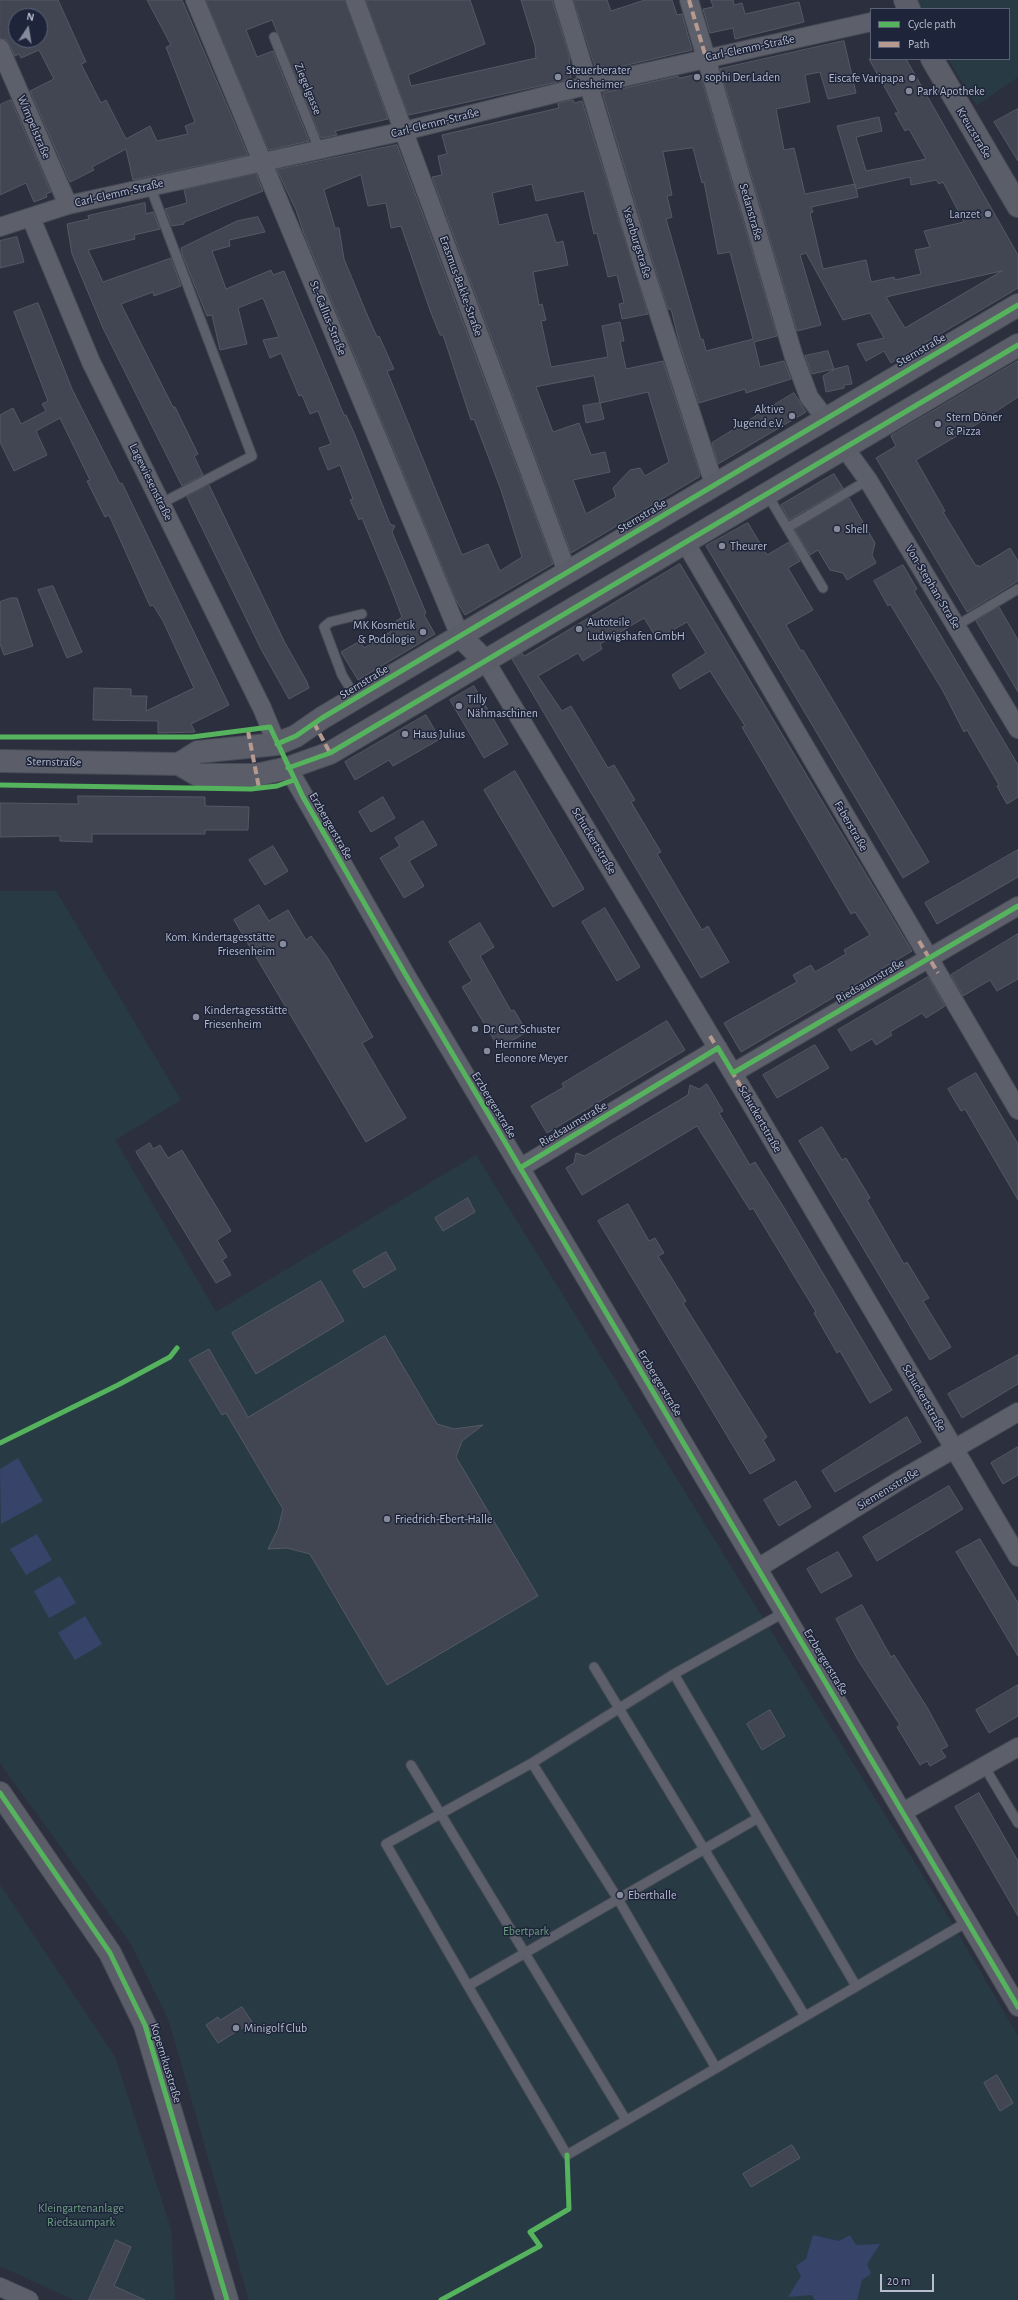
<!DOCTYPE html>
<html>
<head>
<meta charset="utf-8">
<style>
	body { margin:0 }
	#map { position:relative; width:1018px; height:2300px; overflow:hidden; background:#2c303e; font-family:"Alegreya Sans",sans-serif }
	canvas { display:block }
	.legend { position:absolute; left:870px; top:8px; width:140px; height:52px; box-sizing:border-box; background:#1e253a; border:1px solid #5b6175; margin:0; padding:5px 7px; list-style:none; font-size:12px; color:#b7bcce }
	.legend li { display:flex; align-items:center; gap:8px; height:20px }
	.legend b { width:20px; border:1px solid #5b6175 }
	.north { position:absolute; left:8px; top:8px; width:40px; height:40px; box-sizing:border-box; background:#1e253a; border:1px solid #5b6175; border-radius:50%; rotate:12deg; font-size:11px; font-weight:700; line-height:16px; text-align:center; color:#b7bcce }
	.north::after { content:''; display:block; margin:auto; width:14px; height:18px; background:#868b9c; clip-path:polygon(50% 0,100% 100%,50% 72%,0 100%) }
	.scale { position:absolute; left:880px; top:2274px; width:54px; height:18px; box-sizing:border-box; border:2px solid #b7bcce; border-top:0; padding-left:5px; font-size:12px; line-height:14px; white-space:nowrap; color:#b7bcce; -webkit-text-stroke:3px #1e253a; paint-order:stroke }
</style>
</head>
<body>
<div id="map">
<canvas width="1018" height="2300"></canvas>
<ul class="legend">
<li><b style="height:5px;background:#56b35d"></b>Cycle path</li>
<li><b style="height:5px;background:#b69a8f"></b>Path</li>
</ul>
<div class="north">N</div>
<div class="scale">20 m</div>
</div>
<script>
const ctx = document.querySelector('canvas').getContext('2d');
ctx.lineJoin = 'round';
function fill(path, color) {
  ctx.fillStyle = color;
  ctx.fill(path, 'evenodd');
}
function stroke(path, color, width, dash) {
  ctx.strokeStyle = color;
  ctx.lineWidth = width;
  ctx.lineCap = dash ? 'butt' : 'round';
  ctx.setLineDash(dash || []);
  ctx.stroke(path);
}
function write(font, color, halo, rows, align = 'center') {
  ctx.font = font + ' "Alegreya Sans",sans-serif';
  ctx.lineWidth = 3;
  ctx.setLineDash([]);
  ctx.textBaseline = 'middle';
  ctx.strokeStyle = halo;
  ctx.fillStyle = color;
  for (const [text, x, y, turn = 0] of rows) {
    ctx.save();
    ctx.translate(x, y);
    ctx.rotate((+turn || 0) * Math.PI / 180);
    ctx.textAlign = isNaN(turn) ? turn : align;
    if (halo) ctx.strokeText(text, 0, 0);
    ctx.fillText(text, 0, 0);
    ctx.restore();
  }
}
fill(new Path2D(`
	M916 0H1018V77L977 105 948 59H1009V9H919Z
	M0 891H56L181 1100 115 1140 216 1312 476 1155 949 1918 1018 2036V2300H249L169 2021 131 1944 0 1763Z
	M0 1885 115 2057 171 2229 175 2300H74L0 2266Z`), '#283b45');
fill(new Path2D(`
	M18 1458 43 1501 1 1524 0 1469Z
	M37 1534 52 1560 26 1575 10 1549Z
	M60 1576 76 1603 49 1618 34 1591Z
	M85 1616 102 1644 75 1660 58 1633Z
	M813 2235 839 2241 850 2235 856 2245 880 2244 867 2264 871 2274 862 2280 857 2300H815L812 2295 788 2297 801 2276 796 2266 806 2259Z`), '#374369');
const building = new Path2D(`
	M0 0H58L86 62 81 64 101 103 106 100 126 139 150 126 157 141 188 134 185 126 195 122 166 47 171 45 147 0H182L248 155 133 180 126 149 92 167 94 170 70 182 30 91 54 79 39 50 21 58 19 54 15 56 7 40 0 38ZM16 16H40V40H16Z
	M206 0H345L388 119 335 131 337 135 321 138 272 20 246 30 257 57 273 51 309 141 269 150Z
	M366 0H470L485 44 408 75 411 86 536 58 535 46 521 0H552L569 55 571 79 409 115Z
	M574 0H607L611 11 645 0H672L677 15 682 14 692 50 597 72Z
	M711 0H733L734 5 742 3 745 14 799 2 804 22 735 39 733 28 710 33 703 9 713 7Z
	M844 41 856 93 828 99 820 72 805 75 810 102 776 109 784 150 794 148 805 194 855 184 858 197 811 207 813 212 810 213 823 269 866 260 871 282 894 277 895 280 921 274 915 250 930 247 924 231 964 222 943 182 939 184 936 180 911 185 910 177 856 189 837 126 879 117 882 131 856 137 866 171 926 159 909 129 905 131 895 113H899L869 59H906L1018 255V288L891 363 884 351 866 361 857 344 884 338 870 313 843 320 806 253 800 255 821 325 797 331 720 69ZM1002 271 905 328 886 297 899 294Z
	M700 74 777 336 754 342 760 367 784 361 791 379 746 393 745 389 699 403 680 345 671 309H668L653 262 603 95V93L678 76 679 78ZM693 148 702 183 704 182 718 254 730 252 753 339 706 351 703 339 701 340 666 219 672 217 667 196 672 195 663 152Z
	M11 100 51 192 46 194 47 197 34 202 26 183 0 195V105Z
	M573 100 574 103 582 101 648 314 622 319 619 304 624 303 617 275 608 277 597 233 594 234 584 191 536 201 532 184 492 193 499 225 547 214 556 243 563 241 568 265 533 272 539 305 542 304 546 320 541 321 551 367 608 357 602 326 620 322 624 341H620L626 369 663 361 700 474 699 477 571 553 432 177 442 175 438 156 447 154 442 135 559 108 558 104ZM594 376 600 403 648 392 669 462 645 476 640 468 630 470 613 488 616 497 586 514 573 480 610 472 605 452 591 455 579 423 553 432 536 387Z
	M1018 109V161L994 122Z
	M397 145 553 564 465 615 456 600 304 234 296 210 277 170ZM361 175 368 206 386 203 391 228 401 226 431 313 440 335H443L471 420 474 419 501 490 522 557 500 571 488 544 462 555 387 371 394 369 379 336 377 337 366 312 344 259 339 228H335L324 190Z
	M256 174 263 191 184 222V224L172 226 165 209 187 203 184 190Z
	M145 203 146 214 153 212 160 229 134 235 135 239 88 250 103 282 171 258 181 286 154 296 153 292 121 304 173 407H175L198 454 194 456 203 475 182 486 103 328 72 254 67 224 89 219 88 216Z
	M258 217 265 232 229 240 230 246 212 251 226 289 271 270 273 275 284 271 344 415H346L355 435 390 524 395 526 392 532 426 613 424 615 435 634 358 680 341 652 360 641 364 648 398 627 395 622 402 617 389 583 362 518 359 520 350 500 353 499 340 465 328 470 319 448 331 444 318 411 310 414 302 395 299 396 281 353 270 358 263 340 279 337 263 298 238 308 247 344 220 350 212 315 207 316 182 254 181 248 237 221Z
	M17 237 24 262 0 268V241Z
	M38 303 72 389 120 484 122 483 229 705 191 724 195 732 158 733V721L93 720 94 688 131 689V696H147L146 711 194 688 163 621 153 605 150 606 109 515 105 517 87 481 90 480 60 418 36 431 47 455 14 471 0 442V415L13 408 21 424 46 411 42 404 48 401 14 312Z
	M828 351 834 369 812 374 805 356Z
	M1018 361V397L977 424 916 460 945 511 943 512 976 566 978 565 979 567 1010 548 1018 561V581L967 612 876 458 896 446 891 436Z
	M848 366 852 384 844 385V388L826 392 823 376 835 369Z
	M794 393 806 412 718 464 712 443Z
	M600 403 604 419 586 423 583 406Z
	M834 474 843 488 789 520 781 505Z
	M209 485 284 641 307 682 309 688 289 699 261 649 187 497Z
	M849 498 875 543 872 555 876 563 847 580 843 573 830 570 818 550 810 555 795 530Z
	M748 523 767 555 789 542 800 561 788 568 813 610 786 625 801 651 803 650 929 862 903 878 706 546Z
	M680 564 912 951 741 1052 724 1023 797 982 793 975 811 965 815 972 846 954 844 950 870 935 855 912 851 914 742 727 745 726 710 671 680 689 672 675 706 653 687 622 657 639 644 618 600 644 602 649 583 661 578 653 538 676 562 711 571 706 608 768 614 765 635 800 631 802 661 852 657 854 702 930 708 926 729 962 701 978 512 659 522 653 524 656Z
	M903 565 917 589 914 591 922 604 1018 765V797L1007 804 997 786 999 785 967 730 964 732 943 691 890 604 888 606 874 581Z
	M53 586 82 652 67 658 38 590Z
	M11 598H17L33 646 4 655 0 644V602Z
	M999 607 1018 640V692L976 621Z
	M474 686 508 744 484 758 450 700Z
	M426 715 440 739 393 766 389 760 355 780 345 762Z
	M515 771 584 889 553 907 484 790Z
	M78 796 205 797V806L249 807 248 830H205V834H92V842L60 841V836L0 837V803L78 804Z
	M383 797 395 818 371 832 359 812Z
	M423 821 437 845 409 861 424 886 404 898 380 858 400 846 395 838Z
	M273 846 288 871 265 885 249 860Z
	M1018 850V877L937 924 925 903Z
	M259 905 269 921 288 910 306 940 311 936 327 957 373 1037 362 1043 406 1118 366 1142 234 920Z
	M605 908 640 967 617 981 582 922Z
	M480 923 494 947 480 956 511 1011 514 1010 527 1032 499 1048 462 987 472 981 449 942Z
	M1018 934V979L997 991 990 980 963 996 951 975Z
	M928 977 945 1006 926 1018 922 1013 890 1032 892 1035 876 1045 872 1039 851 1051 838 1030Z
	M667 1021 685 1050 547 1133 531 1106 564 1087 562 1084Z
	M815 1045 829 1068 777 1098 763 1075Z
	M976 1073 1018 1144V1200L965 1109 961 1111 948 1089Z
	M707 1084 723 1111 719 1113 750 1165 755 1162 783 1206 892 1390 870 1403 840 1351 837 1353 814 1313 816 1312 753 1208 750 1210 697 1126 582 1195 566 1168 574 1163 576 1153 585 1156 688 1095 690 1085 699 1089Z
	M822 1127 842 1160 846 1158 870 1198 867 1200 904 1264 907 1262 929 1298 923 1301 951 1347 930 1360 799 1141Z
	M150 1143 153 1149 160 1145 168 1158 182 1150 231 1231 217 1240 227 1257 222 1260 231 1275 216 1283 136 1152Z
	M468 1198 475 1212 443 1231 435 1218Z
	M628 1204 649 1241 655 1238 664 1253 658 1256 686 1301 683 1303 767 1437 763 1440 775 1460 750 1474 598 1221Z
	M386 1252 396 1269 364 1288 353 1271Z
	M321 1281 344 1321 256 1374 232 1333Z
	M385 1336 437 1424 454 1429 483 1425 462 1441 456 1457 538 1596 387 1685 310 1554 287 1548 268 1549 278 1529 283 1509 226 1413 222 1415 189 1360 209 1349 248 1417Z
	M1018 1355V1384L962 1418 948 1394Z
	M907 1417 921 1442 835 1492 822 1471Z
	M1018 1447V1475L1003 1484 991 1463Z
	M796 1481 811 1507 779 1526 764 1500Z
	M949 1486 963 1509 877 1561 863 1537Z
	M980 1539 1018 1603V1656L956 1552Z
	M838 1552 852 1576 821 1593 807 1569Z
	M862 1605 891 1657 894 1655 928 1709 948 1746 941 1750 946 1757 930 1766 927 1761 920 1765 897 1727 900 1725 858 1660 836 1619Z
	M1018 1685V1716L989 1733 976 1710Z
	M770 1710 785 1736 762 1750 747 1724Z
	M979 1793 1018 1861V1916L955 1807Z
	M242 2007 252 2022 218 2043 206 2025 218 2017 220 2020Z
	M997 2075 1013 2103 1000 2111 984 2083Z
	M792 2145 800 2158 751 2187 743 2174Z
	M116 2240 131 2247 114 2286 145 2300H89Z`);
fill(building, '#424652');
stroke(building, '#545965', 1);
const lane = new Path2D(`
	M274 37 319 149
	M150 186 252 456 162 503
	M767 494 823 588
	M787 528 868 480
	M956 626 1018 589
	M356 698 342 675 324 627 330 622 362 614
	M594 1667 805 2016
	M674 1674 785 1612
	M532 1763 618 1899 716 2068
	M411 1765 626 2120
	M984 1766 1018 1823
	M468 1986 386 1844 532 1763 674 1674 758 1818
	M856 1986 758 1818 468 1986 567 2155 967 1922`);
const street = new Path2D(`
	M195 0 460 636
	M355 0 567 572
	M563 0 643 265 714 484
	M689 0 793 354 809 397 825 418
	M0 48 68 205
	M31 218 91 362 262 708 277 744
	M0 227 68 205 404 131 589 85 871 22
	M844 447 868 480 1018 729
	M685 542 1018 1110
	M486 662 747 1097 1018 1557
	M288 768 407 977 1018 2007
	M733 1073 1018 906
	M520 1168 718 1048
	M758 1568 902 1479 1018 1412
	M903 1812 1018 1747
	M0 2287 29 2300`);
const secondary = new Path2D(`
	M905 0 909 9
	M932 59 1018 206
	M460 636 486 662
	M0 761 179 764 198 775H256L288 768 330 753 1018 345
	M179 764 198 752 277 744 296 736 322 718 460 636 1018 305
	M0 1793 110 1953 145 2025 227 2300`);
stroke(lane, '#474b55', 11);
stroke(street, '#474b55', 20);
stroke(secondary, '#474b55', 24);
stroke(lane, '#5d606b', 9);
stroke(street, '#5d606b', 18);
stroke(secondary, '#5b5e69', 22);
stroke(new Path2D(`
	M902 0 905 9
	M909 0 913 9
	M928 59 1018 213
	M936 59 1018 199`), '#5b5e69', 1);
stroke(new Path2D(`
	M689 0 706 58
	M314 723 330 753
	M248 731 259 788
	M919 941 938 973
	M710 1036 719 1051
	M731 1070 747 1097`), '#b69a8f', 4, [8, 4]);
stroke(new Path2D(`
	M0 737H192L270 727 303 797 407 977 1018 2007
	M277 744 296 736 322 718 460 636 1018 305
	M288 768 330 753 1018 345
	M0 785 251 789 277 786 294 780
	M520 1168 718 1048 733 1073 1018 906
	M0 1443 118 1385 170 1357 177 1348
	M0 1793 110 1953 145 2025 227 2300
	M441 2300 540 2246 530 2232 569 2209 567 2155`), '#56b35d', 5);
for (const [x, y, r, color] of [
	[558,77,4,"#868b9c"],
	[697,77,4,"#868b9c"],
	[912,78,4,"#868b9c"],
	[909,91,4,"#868b9c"],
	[988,214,4,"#868b9c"],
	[792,416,4,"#868b9c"],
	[938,424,4,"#868b9c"],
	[837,529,4,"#868b9c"],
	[722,546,4,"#868b9c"],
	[579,629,4,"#868b9c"],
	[423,632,4,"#868b9c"],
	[459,706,4,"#868b9c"],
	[405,734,4,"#868b9c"],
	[283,944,4,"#868b9c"],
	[196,1017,4,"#868b9c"],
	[475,1029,4,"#868b9c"],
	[487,1051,4,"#868b9c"],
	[387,1519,4,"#868b9c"],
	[620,1895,4,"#868b9c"],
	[236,2028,4,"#868b9c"]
]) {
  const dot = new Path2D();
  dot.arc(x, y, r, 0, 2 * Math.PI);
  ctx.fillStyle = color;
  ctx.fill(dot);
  stroke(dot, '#1e253a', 1.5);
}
write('12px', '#b7bcce', '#1e253a', [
	["Carl-Clemm-Straße",750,48,-12],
	["Ziegelgasse",308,89,68],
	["Carl-Clemm-Straße",435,123,-14],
	["Wimpelstraße",34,127,67],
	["Kreuzstraße",974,133,59],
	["Carl-Clemm-Straße",119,193,-13],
	["Sedanstraße",751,212,74],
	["Ysenburgstraße",637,243,73],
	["Erasmus-Bakke-Straße",461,286,70],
	["St.-Gallus-Straße",328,318,68],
	["Sternstraße",921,350,-30],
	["Lagewiesenstraße",151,482,64],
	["Sternstraße",642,516,-31],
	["Von-Stephan-Straße",933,587,59],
	["Sternstraße",364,682,-31],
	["Sternstraße",54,762,1],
	["Erzbergerstraße",331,826,60],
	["Faberstraße",851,826,60],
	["Schuckertstraße",594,841,59],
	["Riedsaumstraße",870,981,-30],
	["Erzbergerstraße",494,1105,59],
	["Schuckertstraße",760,1119,60],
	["Riedsaumstraße",573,1124,-31],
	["Erzbergerstraße",660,1383,59],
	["Schuckertstraße",924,1398,60],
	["Siemensstraße",888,1489,-31],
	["Erzbergerstraße",826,1662,59],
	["Kopernikusstraße",166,2063,73]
]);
write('12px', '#b7bcce', '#1e253a', [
	["Steuerberater",566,70],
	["Griesheimer",566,84],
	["sophi Der Laden",705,77],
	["Eiscafe Varipapa",904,78,"right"],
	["Park Apotheke",917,91],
	["Lanzet",980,214,"right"],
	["Aktive",784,409,"right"],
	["Jugend e.V.",784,423,"right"],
	["Stern Döner",946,417],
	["& Pizza",946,431],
	["Shell",845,529],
	["Theurer",730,546],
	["Autoteile",587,622],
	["Ludwigshafen GmbH",587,636],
	["MK Kosmetik",415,625,"right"],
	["& Podologie",415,639,"right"],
	["Tilly",467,699],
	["Nähmaschinen",467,713],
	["Haus Julius",413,734],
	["Kom. Kindertagesstätte",275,937,"right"],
	["Friesenheim",275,951,"right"],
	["Kindertagesstätte",204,1010],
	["Friesenheim",204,1024],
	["Dr. Curt Schuster",483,1029],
	["Hermine",495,1044],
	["Eleonore Meyer",495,1058],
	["Friedrich-Ebert-Halle",395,1519],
	["Eberthalle",628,1895],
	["Minigolf Club",244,2028]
], 'left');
write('12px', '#6da081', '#1e253a', [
	["Ebertpark",526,1931],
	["Kleingartenanlage",81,2208],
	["Riedsaumpark",81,2222]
]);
</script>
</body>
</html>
